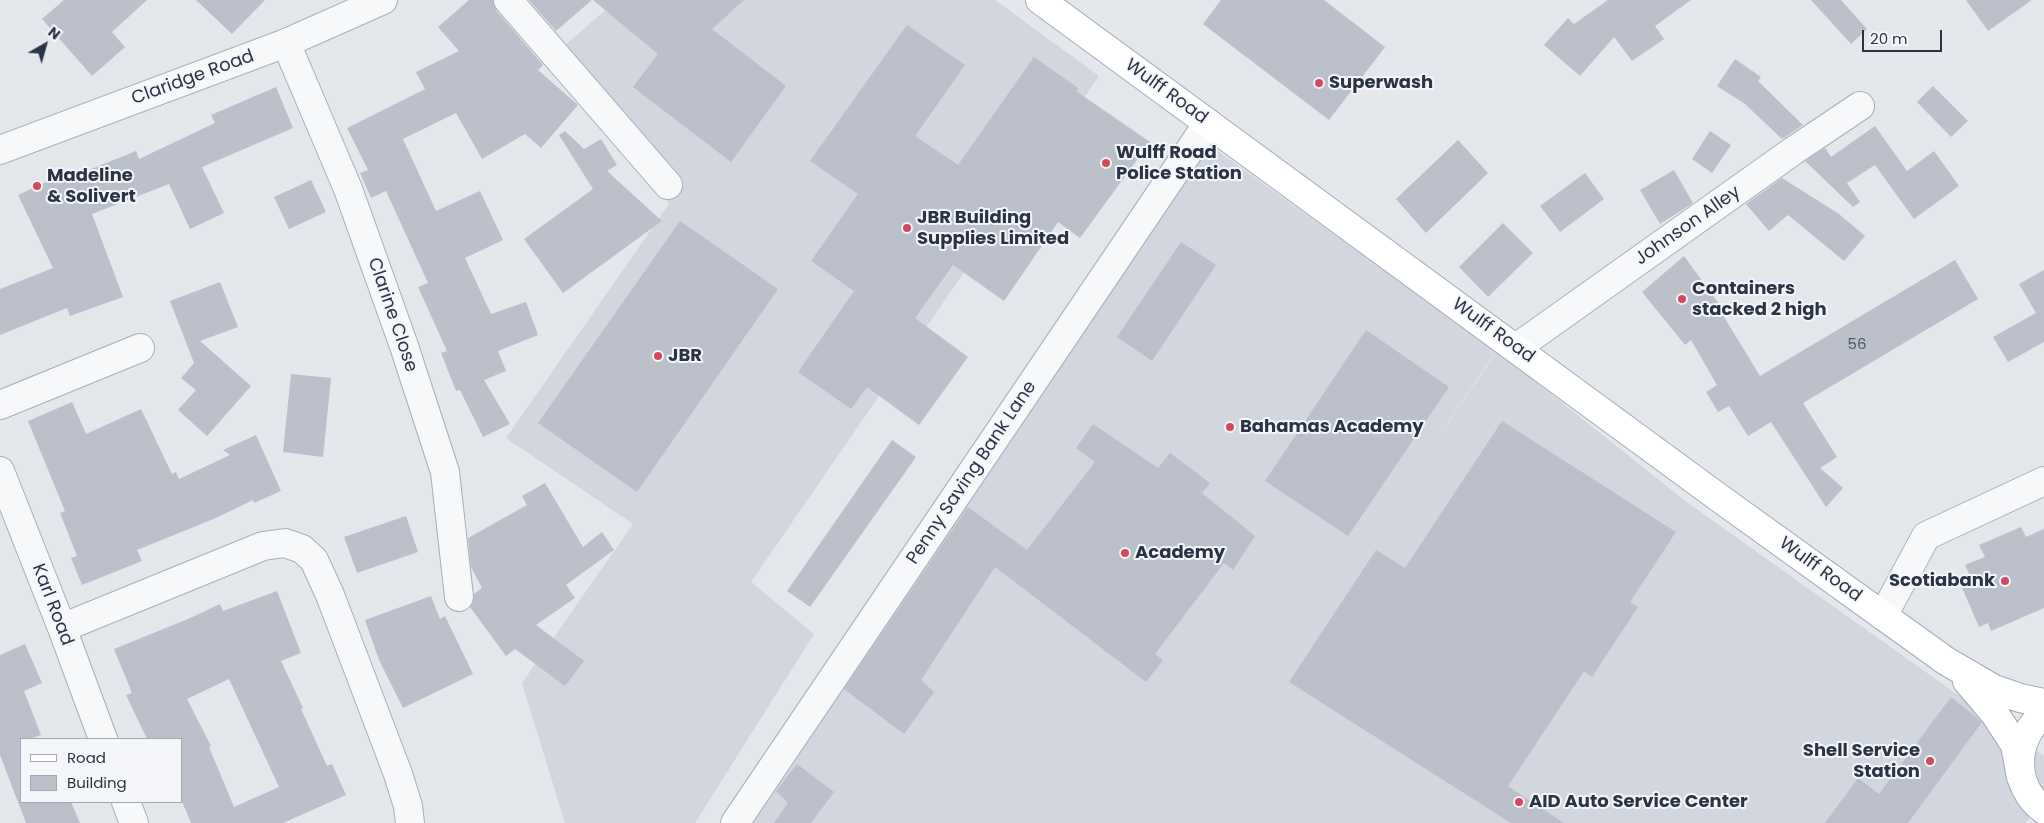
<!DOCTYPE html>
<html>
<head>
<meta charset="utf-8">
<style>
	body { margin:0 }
	#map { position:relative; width:2044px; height:823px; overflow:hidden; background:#e4e7ec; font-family:Poppins,sans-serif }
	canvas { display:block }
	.legend { position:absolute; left:20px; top:738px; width:162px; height:65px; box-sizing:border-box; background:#f4f6f9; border:1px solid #a4a8b1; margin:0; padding:6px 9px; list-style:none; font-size:15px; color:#2b3445 }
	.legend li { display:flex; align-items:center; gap:10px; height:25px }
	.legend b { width:25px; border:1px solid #a4a8b1 }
	.north { position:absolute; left:20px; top:20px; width:50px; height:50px; -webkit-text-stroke:4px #f4f6f9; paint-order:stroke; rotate:38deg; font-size:14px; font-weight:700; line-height:20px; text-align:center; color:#2b3445 }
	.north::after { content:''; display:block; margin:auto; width:18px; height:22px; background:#2b3445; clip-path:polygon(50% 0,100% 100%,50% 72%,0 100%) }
	.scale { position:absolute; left:1862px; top:30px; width:80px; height:22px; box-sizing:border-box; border:2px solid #2b3445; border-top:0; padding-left:6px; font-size:15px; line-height:18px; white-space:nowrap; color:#2b3445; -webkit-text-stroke:4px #f4f6f9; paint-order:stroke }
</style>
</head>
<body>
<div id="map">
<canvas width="2044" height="823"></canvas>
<ul class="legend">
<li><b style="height:6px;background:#fff"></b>Road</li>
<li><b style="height:14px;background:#bbc0ca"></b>Building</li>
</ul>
<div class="north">N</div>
<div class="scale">20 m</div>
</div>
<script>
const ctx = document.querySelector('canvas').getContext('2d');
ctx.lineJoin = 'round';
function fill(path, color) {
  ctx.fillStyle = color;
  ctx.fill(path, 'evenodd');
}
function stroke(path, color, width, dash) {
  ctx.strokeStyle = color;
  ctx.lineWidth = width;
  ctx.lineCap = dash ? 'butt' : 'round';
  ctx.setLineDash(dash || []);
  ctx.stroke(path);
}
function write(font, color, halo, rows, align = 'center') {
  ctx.font = font + ' Poppins,sans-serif';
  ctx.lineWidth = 4;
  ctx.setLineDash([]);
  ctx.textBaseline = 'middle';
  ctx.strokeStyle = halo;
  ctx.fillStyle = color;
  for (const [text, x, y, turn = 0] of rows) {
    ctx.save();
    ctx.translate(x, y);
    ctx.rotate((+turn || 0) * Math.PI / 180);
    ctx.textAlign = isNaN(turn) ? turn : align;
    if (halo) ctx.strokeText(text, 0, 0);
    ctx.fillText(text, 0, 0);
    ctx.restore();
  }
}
fill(new Path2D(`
	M617 0H995L1099 76 751 582 814 634 695 823H565L522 683 633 524 506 438 669 204 549 59Z
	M1208 144 1496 351 1382 521 1497 351 1688 503 2044 756V797L2026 823H746Z`), '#d2d6de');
fill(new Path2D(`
	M64 0H147L112 32 125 47 92 76 42 19Z
	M196 0H265L232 34Z
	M469 0H493L496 10 543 65 538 70 578 105 541 148 525 134 482 159 456 113 403 139 436 211 480 191 503 240 465 258 491 314 526 302 538 335 498 351 506 371 484 380 510 424 483 437 460 390 456 391 441 353 447 351 418 287 428 283 386 191 371 198 360 173 368 170 347 128 425 89 416 72 459 51 438 27Z
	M529 0H592L556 31Z
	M593 0H744L712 29 786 86 731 162 633 87 658 54Z
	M1221 0H1324L1385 47 1329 120 1203 24Z
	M1608 0H1691L1655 26 1664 39 1632 61 1614 37 1580 76 1544 45 1568 18 1574 24Z
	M1811 0H1841L1867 29 1851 44Z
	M1966 0H2032L1988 31Z
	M907 25 965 65 915 136 958 165 1034 57 1078 88 1076 91 1150 142 1080 238 1058 222 1004 301 953 265 915 318 968 357 919 425 867 387 851 409 798 372 854 291 811 261 858 194 810 161Z
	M1735 59 1761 77 1758 81 1803 125 1782 139 1745 104 1717 86Z
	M1933 86 1968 121 1951 137 1917 102Z
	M276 87 293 128 202 167 224 213 190 229 169 184 92 214 123 297 70 316 67 308 0 335V289L53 268 18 195 57 177 59 182 136 151 139 159 215 123 211 115Z
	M1875 126 1907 171 1934 151 1959 186 1914 219 1875 165 1847 183 1860 202 1853 207 1805 161 1825 148 1831 157Z
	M565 131 584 149 601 139 617 165 607 171 662 221 563 293 524 239 593 189 559 135Z
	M1710 131 1731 145 1712 173 1692 159Z
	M1458 140 1488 173 1426 233 1396 199Z
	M1674 170 1693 203 1660 224 1640 190Z
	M1585 173 1604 199 1560 232 1540 206Z
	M1782 178 1839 214 1865 236 1844 261 1788 215 1769 231 1746 204Z
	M311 180 326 212 289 229 274 197Z
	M680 221 778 289 637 492 538 423Z
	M1503 223 1533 253 1488 297 1459 267Z
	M1181 242 1216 265 1152 361 1117 337Z
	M1684 256 1727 315 1724 317 1760 376 1955 260 1978 299 1803 403 1837 457 1820 468 1843 488 1826 507 1771 422 1748 436 1729 406 1718 412 1706 392 1717 385 1691 340 1685 345 1642 292Z
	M2044 270V342L2008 362 1993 337 2036 313 2019 284Z
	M220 282 238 327 200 341 251 386 207 436 178 410 196 390 181 378 194 363 170 301Z
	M1366 330 1449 387 1348 536 1265 481Z
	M291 374 331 378 323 457 283 452Z
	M72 402 86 434 141 409 172 474 176 472 179 479 230 455 223 450 256 435 281 491 254 503 253 500 216 518 137 550 142 561 82 585 71 558 77 556 60 513 65 511 28 421Z
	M1502 421 1676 532 1630 602 1638 607 1592 677 1584 671 1508 786 1564 823H1511L1289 682 1376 550 1405 568Z
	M1093 424 1158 468 1170 453 1210 483 1202 493 1255 536 1233 570 1224 563 1155 654 1163 660 1146 682 995 567 921 680 934 692 904 734 844 689 968 507 1027 550 1095 462 1076 448Z
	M892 440 916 457 810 607 787 591Z
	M545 483 583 547 602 532 614 550 566 585 575 598 536 625 584 661 565 686 515 649 506 656 470 607 473 603 474 594 482 588 471 567 468 538 527 505 522 496Z
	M406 516 418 552 357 573 344 537Z
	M2021 527 2026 537 2044 529V608L1991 631 1988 623 1979 627 1960 583 1971 578 1965 565 1985 557 1979 545Z
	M277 591 301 653 281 661 303 708 301 709 327 766 332 764 346 795 283 823H191L181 799V739H147L126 695 132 693 114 649 188 619 220 604 223 611ZM229 679 279 787 234 807 209 747 211 746 187 699Z
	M431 596 440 619 445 616 473 674 403 708 379 660 365 620Z
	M25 644 42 683 24 691 41 735 29 739H21V802H71L80 823H26L0 755V655Z
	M1951 697 1982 722 1908 823H1825L1858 778 1879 794Z
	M797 764 834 792 811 823H774L788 803 776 791Z`), '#bbc0ca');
const minor = new Path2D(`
	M508 0 668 185
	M286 43 348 189 404 346 445 472 459 597
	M1516 348 1793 151 1860 106
	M0 405 140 348
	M0 471 62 628 103 739
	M1883 616 1926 536 2044 481
	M62 628 263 546 285 543 302 549 314 560 330 595 398 774 408 806 410 823
	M126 802 134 823
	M735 823 1208 123`);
const tertiary = new Path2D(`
	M0 150 286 43 383 0`);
const primary = new Path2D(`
	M1040 0 1722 500 1946 661 1994 689 2020 698 2044 703
	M1967 681 1995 714 2015 745 2021 777
	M2044 714C2013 738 2011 786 2044 810`);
stroke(minor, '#a9aeb7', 30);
stroke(tertiary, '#a9aeb7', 30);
stroke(primary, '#a3abb8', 30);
stroke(minor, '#f7f8fa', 28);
stroke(tertiary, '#f7f8fa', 28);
stroke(primary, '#fff', 28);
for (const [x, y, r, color] of [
	[1319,83,5,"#d1495b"],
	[1106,163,5,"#d1495b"],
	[37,186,5,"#d1495b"],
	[907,228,5,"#d1495b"],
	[1682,299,5,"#d1495b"],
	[658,356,5,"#d1495b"],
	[1230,427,5,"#d1495b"],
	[1125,553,5,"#d1495b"],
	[2005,581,5,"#d1495b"],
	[1930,761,5,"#d1495b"],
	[1519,802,5,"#d1495b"]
]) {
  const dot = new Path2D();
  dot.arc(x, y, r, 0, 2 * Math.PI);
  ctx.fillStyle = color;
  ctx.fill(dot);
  stroke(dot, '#f4f6f9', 2);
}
write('15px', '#4f5766', null, [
	["56",1857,345]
]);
write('18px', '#2b3445', '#f4f6f9', [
	["Claridge Road",193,78,-20],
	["Wulff Road",1166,92,36],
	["Johnson Alley",1688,226,-35],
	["Clarine Close",392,315,71],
	["Wulff Road",1493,331,36],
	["Penny Saving Bank Lane",972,473,-56],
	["Wulff Road",1820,570,36],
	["Karl Road",52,605,69]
]);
write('bold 18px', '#2b3445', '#f4f6f9', [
	["Superwash",1329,83],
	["Wulff Road",1116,153],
	["Police Station",1116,174],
	["Madeline",47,176],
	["& Solivert",47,197],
	["JBR Building",917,218],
	["Supplies Limited",917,239],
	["Containers",1692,289],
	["stacked 2 high",1692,310],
	["JBR",668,356],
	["Bahamas Academy",1240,427],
	["Academy",1135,553],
	["Scotiabank",1995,581,"right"],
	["Shell Service",1920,751,"right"],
	["Station",1920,772,"right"],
	["AID Auto Service Center",1529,802]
], 'left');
</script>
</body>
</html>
